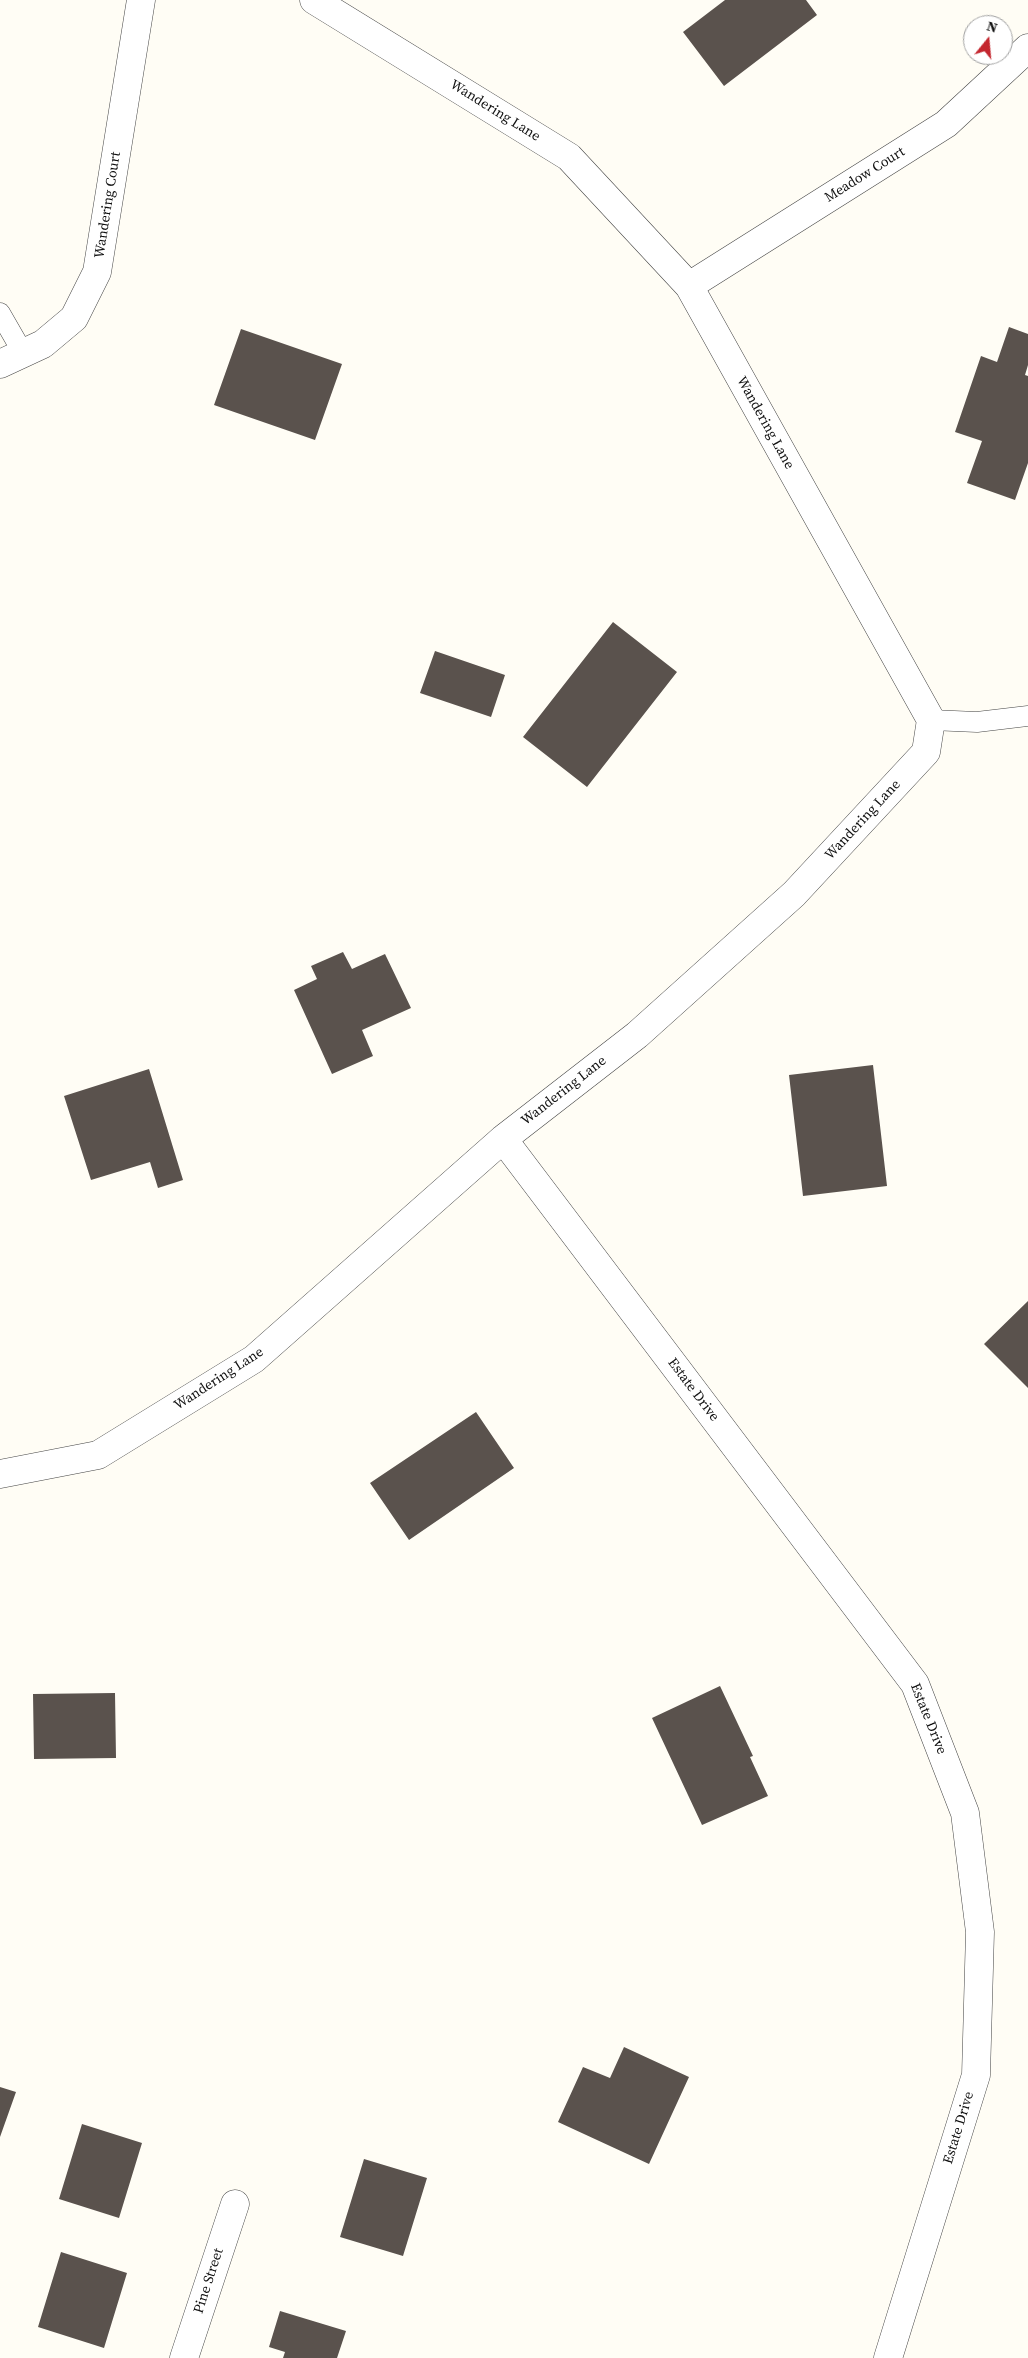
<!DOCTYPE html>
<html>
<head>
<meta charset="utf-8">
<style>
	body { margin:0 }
	#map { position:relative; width:1028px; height:2358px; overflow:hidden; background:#fffdf5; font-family:"Source Serif 4",serif }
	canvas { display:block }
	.north { position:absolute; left:963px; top:15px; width:50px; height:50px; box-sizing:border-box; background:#fff; border:1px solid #a0a0a0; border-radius:50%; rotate:17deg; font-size:14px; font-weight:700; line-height:20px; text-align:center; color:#111 }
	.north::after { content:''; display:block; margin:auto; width:18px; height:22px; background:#c4262e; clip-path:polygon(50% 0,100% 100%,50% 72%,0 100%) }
</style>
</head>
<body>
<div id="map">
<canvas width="1028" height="2358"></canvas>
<div class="north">N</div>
</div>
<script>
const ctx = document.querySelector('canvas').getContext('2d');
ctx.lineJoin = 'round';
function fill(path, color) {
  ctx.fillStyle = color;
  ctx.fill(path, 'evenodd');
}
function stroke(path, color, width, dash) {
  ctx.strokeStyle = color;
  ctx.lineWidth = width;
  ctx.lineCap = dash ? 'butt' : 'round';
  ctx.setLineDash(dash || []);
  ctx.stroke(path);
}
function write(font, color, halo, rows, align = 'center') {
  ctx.font = font + ' "Source Serif 4",serif';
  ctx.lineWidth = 5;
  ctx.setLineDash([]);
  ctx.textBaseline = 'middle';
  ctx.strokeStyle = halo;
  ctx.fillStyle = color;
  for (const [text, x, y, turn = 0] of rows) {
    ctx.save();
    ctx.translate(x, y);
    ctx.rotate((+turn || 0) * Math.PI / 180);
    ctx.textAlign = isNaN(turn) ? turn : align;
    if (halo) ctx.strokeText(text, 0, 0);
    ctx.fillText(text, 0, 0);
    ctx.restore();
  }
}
fill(new Path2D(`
	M725 0H806L817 15 724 86 683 32Z
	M1009 327 1028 334V365L1025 375 1028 376V463L1015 500 967 483 982 441 955 432 981 356 997 362Z
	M241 329 342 364 315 440 214 405Z
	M613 622 677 672 587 787 523 737Z
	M435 651 505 675 491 717 420 693Z
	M343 952 352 969 385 954 411 1008 362 1030 373 1056 332 1074 294 990 317 979 311 966Z
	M873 1065 887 1186 803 1196 789 1075Z
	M149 1069 183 1180 158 1188 150 1162 91 1180 64 1096Z
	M1028 1301V1388L984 1344Z
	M476 1412 514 1468 409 1540 370 1483Z
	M720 1686 753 1756 750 1757 768 1796 702 1825 652 1718Z
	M115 1693 116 1758 34 1759 33 1694Z
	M624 2047 689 2077 649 2164 558 2122 583 2067 610 2078Z
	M0 2087 16 2092 0 2137Z
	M82 2124 142 2143 119 2218 59 2199Z
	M364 2159 427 2178 403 2256 340 2237Z
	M61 2252 127 2273 104 2348 38 2327Z
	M280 2311 346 2331 337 2358H283L285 2352 269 2347Z`), '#5a524d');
const service = new Path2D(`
	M0 313 23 353
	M931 720 977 722 1028 716`);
const minor = new Path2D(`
	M689 286 946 124 1028 48
	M0 364 43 344 74 318 97 272 141 0
	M503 1139 915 1684 965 1813 980 1932 976 2075 888 2358
	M0 1474 98 1455 254 1359 503 1139 637 1035 794 894 926 752 931 720 689 286 569 157 314 0
	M184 2358 235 2204`);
stroke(service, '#444', 21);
stroke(minor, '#444', 29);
stroke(service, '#fff', 20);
stroke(minor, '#fff', 28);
write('14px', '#111', '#fff', [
	["Wandering Lane",495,111,32],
	["Meadow Court",865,175,-32],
	["Wandering Court",108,205,-81],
	["Wandering Lane",765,423,61],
	["Wandering Lane",863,820,-47],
	["Wandering Lane",564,1091,-38],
	["Wandering Lane",219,1379,-33],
	["Estate Drive",693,1390,53],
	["Estate Drive",928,1719,68],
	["Estate Drive",959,2128,-73],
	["Pine Street",209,2281,-72]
]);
</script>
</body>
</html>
